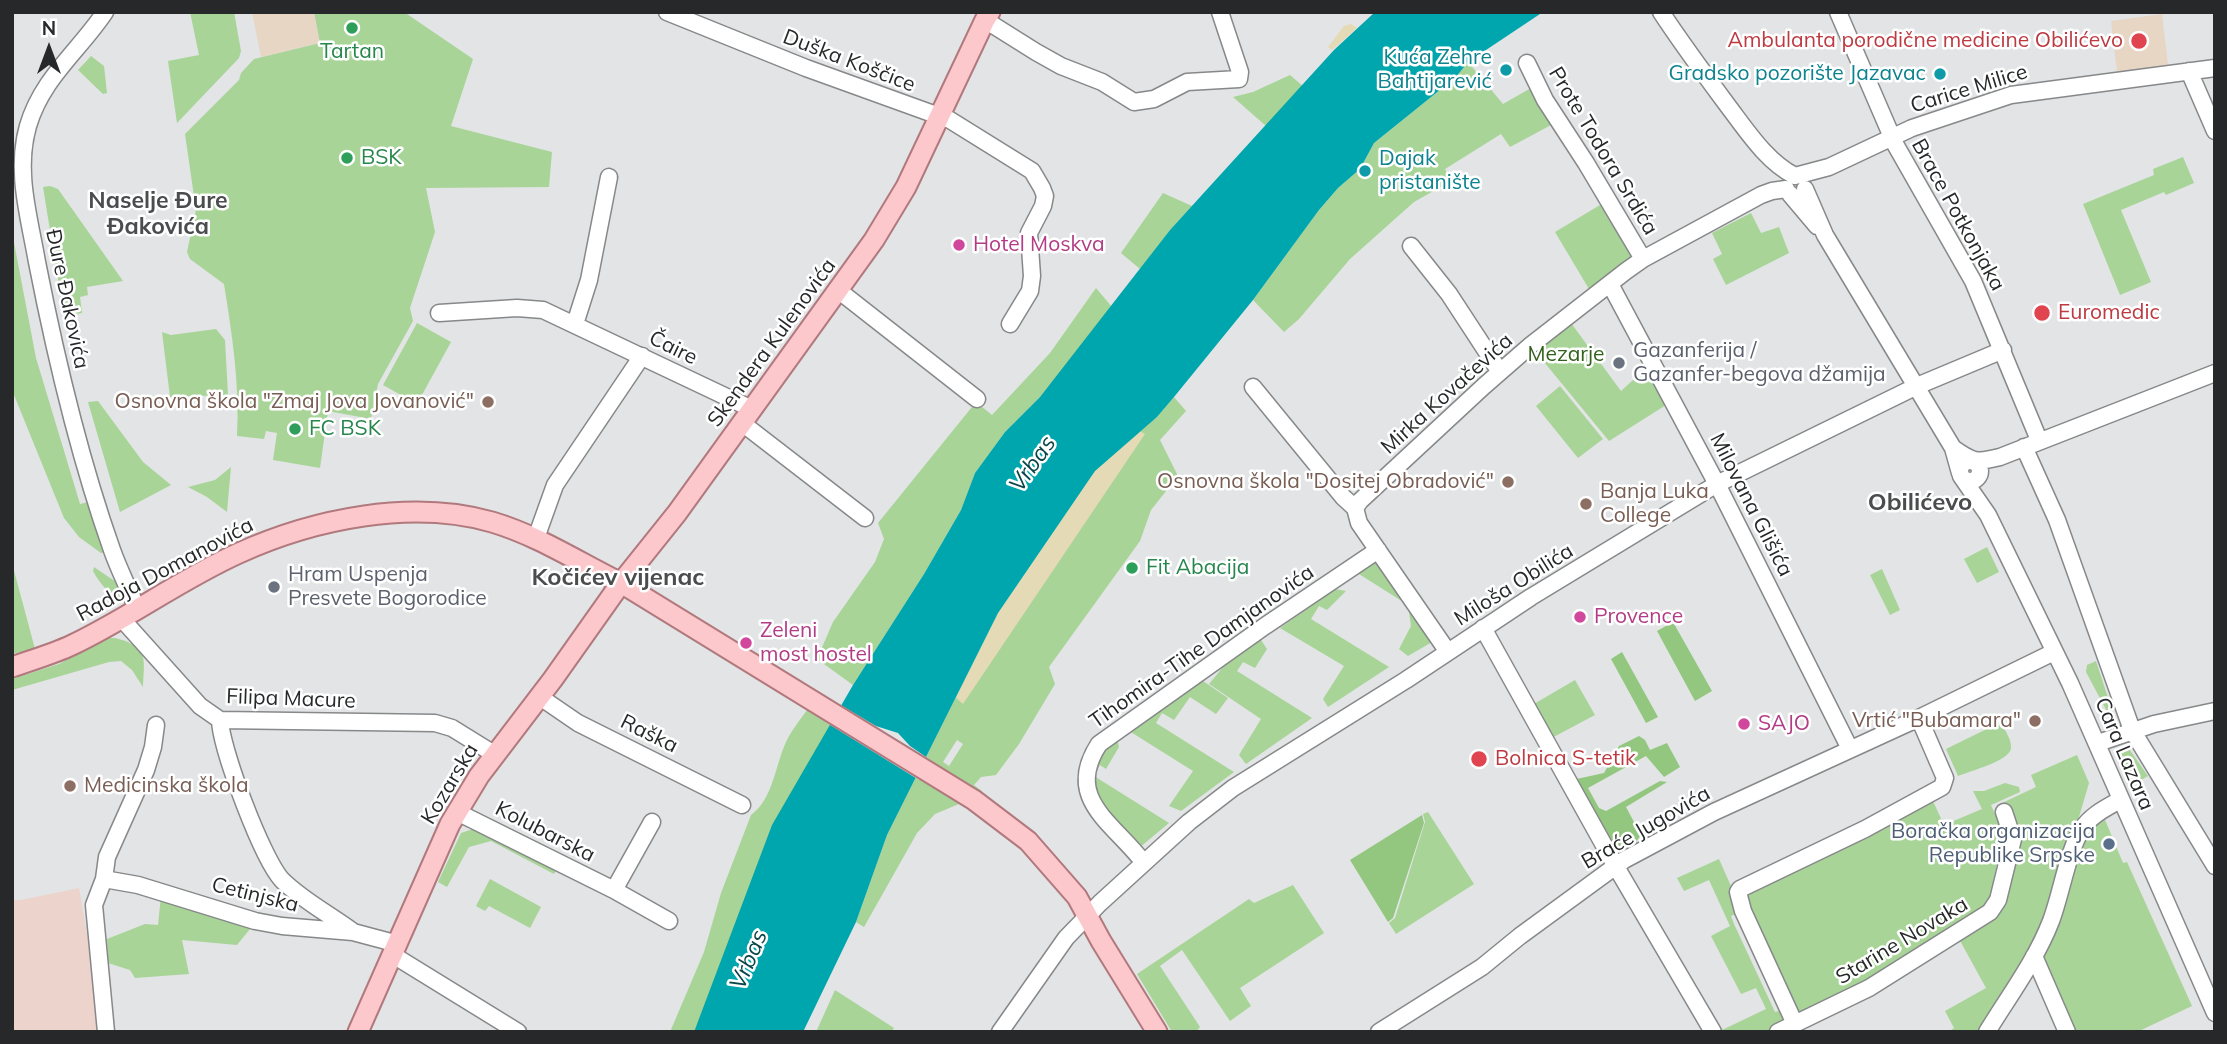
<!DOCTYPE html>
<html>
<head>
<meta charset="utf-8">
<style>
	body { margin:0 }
	#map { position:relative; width:2227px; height:1044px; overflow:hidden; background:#e2e4e5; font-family:Mulish,sans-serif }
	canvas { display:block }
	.frame { position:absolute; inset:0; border:14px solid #272829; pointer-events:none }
	.north { position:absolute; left:14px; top:14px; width:70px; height:70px; -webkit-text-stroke:5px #fff; paint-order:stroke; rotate:0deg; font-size:19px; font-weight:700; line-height:28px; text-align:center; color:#272829 }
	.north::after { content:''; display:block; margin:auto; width:24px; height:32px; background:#272829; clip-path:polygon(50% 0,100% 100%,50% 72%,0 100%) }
</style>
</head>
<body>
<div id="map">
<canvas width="2227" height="1044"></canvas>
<div class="frame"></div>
<div class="north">N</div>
</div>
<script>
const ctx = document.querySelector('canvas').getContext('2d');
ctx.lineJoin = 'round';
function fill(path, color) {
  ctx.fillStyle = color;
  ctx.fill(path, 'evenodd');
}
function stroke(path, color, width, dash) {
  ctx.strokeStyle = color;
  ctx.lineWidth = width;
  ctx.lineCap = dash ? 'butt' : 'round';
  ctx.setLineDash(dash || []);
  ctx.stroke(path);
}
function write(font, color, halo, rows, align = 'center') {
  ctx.font = font + ' Mulish,sans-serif';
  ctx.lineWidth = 5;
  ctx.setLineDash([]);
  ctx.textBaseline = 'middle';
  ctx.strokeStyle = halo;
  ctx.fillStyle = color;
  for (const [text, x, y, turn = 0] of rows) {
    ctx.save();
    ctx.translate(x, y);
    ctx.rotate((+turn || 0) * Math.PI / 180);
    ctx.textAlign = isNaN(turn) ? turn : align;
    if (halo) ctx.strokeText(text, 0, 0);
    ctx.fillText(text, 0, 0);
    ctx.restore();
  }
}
fill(new Path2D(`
	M79 888 97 992 100 1032H12V900H21Z`), '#ecd3cc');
fill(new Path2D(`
	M252 12H314L320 43 261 57Z
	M2162 14 2168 65 2117 72 2111 21Z`), '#e8d6c5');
fill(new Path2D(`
	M190 12H234L241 51 239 58 177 123 168 61 199 55Z
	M314 12H404L473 59 451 126 552 152 549 187 426 188 435 232 410 308 413 321 378 384 371 419 328 411 320 468 273 460 277 433 266 431 264 439 237 436C240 385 232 334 224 284L190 259 187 252 196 210 185 134 239 80 241 73 254 59 320 43Z
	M91 56 104 66 107 93 103 94 78 70Z
	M1468 62 1503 104 1531 88 1553 124 1510 147 1501 134 1445 169 1451 181 1414 202 1350 259 1299 319 1284 332 1253 300 1319 210 1338 188 1360 169 1374 143 1456 77Z
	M1290 75 1304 87 1266 126 1233 97 1253 92Z
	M2183 157 2194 183 2166 195 2164 192 2121 210 2151 282 2120 295 2083 204 2154 175 2153 169Z
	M50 186 58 189 123 281 87 287 88 295 80 297 82 313 64 316 43 187Z
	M1163 193 1192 206 1170 230 1140 269 1121 253Z
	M1605 202 1635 254 1589 289 1555 232Z
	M1751 213 1761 233 1779 227 1789 253 1726 285 1713 259 1722 254 1712 233Z
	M12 232 36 358 80 504 89 502 107 552 101 553 79 537 64 518 12 390Z
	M1096 288 1112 307 1040 397 1005 432 975 473 961 510 924 574 853 685 817 659 833 622 875 562 884 539 878 523 976 402 992 415 1050 353Z
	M417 323 451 342 417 404 383 385Z
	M1571 323 1621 391 1645 369 1666 405 1609 441 1535 351Z
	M216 329 225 340 228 395 170 397 162 332 171 335Z
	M1560 386 1603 439 1578 458 1536 406Z
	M1174 397 1186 411 1160 440 1178 476 1151 510 1140 541 1049 667 1055 684 1019 744 996 775 981 777 974 785 982 791 967 809 959 804 935 814 917 833 864 927 856 922 887 835 998 613 1095 470 1157 417ZM957 740 963 744 949 766 943 762Z
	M98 401 143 462 171 485 120 512 88 402Z
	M231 467 227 512 207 497 188 487 215 480Z
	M1987 547 1999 572 1977 583 1964 559Z
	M1378 556 1432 642 1408 656 1399 649 1411 626 1408 605 1359 574Z
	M12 563 35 649 12 654Z
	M94 567 116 582 120 598C108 594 99 582 93 571Z
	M1882 569 1900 610 1890 615 1870 575Z
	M1335 589 1346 591 1327 610 1319 606 1311 619 1389 667 1328 707 1323 699 1344 666 1280 628Z
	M109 638C121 637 139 645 143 657 145 666 143 678 143 687L132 670 121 661 109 662 12 690V679L59 664Z
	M1261 640 1267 649 1255 668 1243 662 1237 671 1312 718 1246 764 1239 755 1261 719 1209 684 1223 667 1220 663Z
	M2096 661 2114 716 2110 717 2086 672 2087 665Z
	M1197 677 1228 698 1216 714 1190 697 1174 720 1162 713 1156 723 1234 772 1181 811 1169 806 1193 771 1126 729Z
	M1575 680 1595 715 1546 741 1527 708Z
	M807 710 830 725 694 1032H670L704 952 721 893 751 815C773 799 775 766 786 742 791 731 800 720 807 710Z
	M2001 722C2004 729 2012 740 2011 748 2010 761 1970 771 1958 776L1946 749Z
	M1117 739 1119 747 1106 769 1100 765 1094 776 1169 823 1139 848 1100 806 1091 788 1098 754Z
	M2127 746 2148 776 2129 787 2118 755 2121 749Z
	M2077 755 2089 783 2049 919 1983 1032H1948L1954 1028 1945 1011 1986 988 1958 937 1989 916 2014 828 2002 803 2036 787 2031 775Z
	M2005 783 2019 787 2020 792 1991 805 2003 832 2012 842 2002 840 1990 896 1997 898 1989 911 1797 1021 1746 898 1747 894 1829 856 1826 851 1932 799 1944 825 1982 809 1973 791H1984Z
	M1428 812 1474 884 1396 934 1389 923 1395 918 1425 822 1423 814Z
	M2103 815 2123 863 2127 862 2192 1006 2137 1032H2071L2037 956 2080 836Z
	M479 827 558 867 554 874 491 841 469 847 447 887 438 882 461 833Z
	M1719 859 1742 911 1731 916 1734 924 1775 1012 1783 1010 1788 1021 1766 1032H1719L1706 1010 1710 1008 1722 1030 1766 1009 1756 988 1741 994 1711 936 1730 926 1709 880 1684 891 1677 878Z
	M490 879 541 907 530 928 489 906 485 911 476 906Z
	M1293 885 1324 933 1240 988 1251 1006 1230 1021 1182 950 1160 966 1200 1027 1196 1032H1172L1137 974 1249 899 1254 903Z
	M161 896 254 924 237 945 182 940 189 974 135 978 130 970 108 963 107 939 145 924 158 925Z
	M835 990 894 1028 891 1032H816Z`), '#a8d497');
fill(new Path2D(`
	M1673 622 1712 691 1695 701 1657 631Z
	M1622 652 1658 717 1646 723 1611 659Z
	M1639 736 1645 740 1650 750 1667 743 1680 767 1664 777 1646 756 1588 788 1599 808 1606 811 1660 781 1667 782 1626 807 1641 835 1636 842 1610 848 1572 780 1604 773 1619 746Z
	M1422 815 1424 823 1393 918 1388 922 1350 860Z`), '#93c77f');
fill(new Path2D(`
	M1351 24 1357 28 1332 50 1328 47 1344 26Z
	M1140 431 1145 434 963 704 955 697 998 613 1095 470Z`), '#e4dab5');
fill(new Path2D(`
	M1375 12H1543L1468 62 1456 77 1374 143 1360 169 1338 188 1319 210 1253 300 1174 397 1157 417 1095 471 998 613 887 835 856 922 803 1032H694L772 825 853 685 924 574 961 510 975 473 1005 432 1040 397 1170 230 1334 50Z`), '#00a6ad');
fill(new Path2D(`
	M839 704 876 726 898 733 910 746 929 759 919 780 827 723Z`), '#e2e4e5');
const minor = new Path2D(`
	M105 12C79 51 42 78 28 126 15 171 29 216 37 262 56 359 79 457 112 550 119 570 129 589 137 609
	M667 12 806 68 950 120 1032 171 1042 188 1045 196 1043 206 1029 233 1032 276 1030 291 1010 324
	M1661 12C1682 44 1705 75 1728 106 1747 131 1767 162 1795 176L1829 167 1912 128 2011 95 2215 68
	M1838 12 1895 144 1973 281 2039 440
	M985 20 1036 52 1061 66 1102 82 1134 102 1154 99 1187 82 1239 79 1240 72 1220 12
	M1527 63 1545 100 1586 163 1643 259
	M2189 71 2215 131
	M1805 189 1825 235 1953 448 1960 473
	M1790 194 1817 226
	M1411 246 1449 294 1500 372
	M1610 284 1719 488 1850 749
	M838 290 977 399
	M439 313 517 308 543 310 752 409
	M575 324 589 280 609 177
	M1253 387 1343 497 1355 508
	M742 423 865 518
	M2024 447 2057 520 2132 730 2215 866
	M1953 448C1972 462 1977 463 2000 457L2215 373
	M1960 471a10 10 0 1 1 20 0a10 10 0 1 1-20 0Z
	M1961 476 1988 515 2070 683 2215 1013
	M536 538 555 485 642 356
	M121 618 200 706 220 720 435 723 452 728 494 754
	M1483 628 1615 865 1713 1032
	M1448 652 1359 523 1355 508 1360 501 1484 386 1531 345 1626 271 1643 259 1761 195 1772 191 1786 189
	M540 697 578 723 742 805
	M220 720C221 749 262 858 282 880 302 900 329 914 352 931
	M2098 743 2154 724 2215 711
	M457 812 614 890 669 921
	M1144 863C1114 823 1063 799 1099 744L1265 626 1378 550
	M104 879 138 885 255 921 282 926 353 932 398 944
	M614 890 652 822
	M393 955 518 1032
	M2034 956 2067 1032
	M1795 1024 1743 911 1738 892 1740 889 1865 829 1942 787 1945 778 1919 718
	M106 1032 94 905 104 879 107 857 146 770 153 747 156 725
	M1000 1032 1066 938 1100 903 1189 822 1233 788 1406 680 1531 597 1717 484 1917 386 2003 350
	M1379 1032 1482 967 1520 936 1624 860 1714 812 1919 718 2054 652
	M1778 1032 1869 988 1990 912 1998 900 2013 839 2004 812
	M1987 1032C2009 996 2036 960 2051 921 2061 895 2068 850 2082 829 2091 815 2106 808 2120 800`);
const major = new Path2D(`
	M12 667C32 660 53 654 72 645 129 618 181 579 239 553 314 519 411 499 492 522 539 536 578 562 621 583L974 800 1028 841 1077 897 1101 941 1157 1032
	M358 1032 450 824 479 776 553 679 621 583 677 513 874 240 906 187 985 20 990 12`);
stroke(minor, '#868889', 19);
stroke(major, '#b1797d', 23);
stroke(minor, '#fff', 16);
stroke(major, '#fdc8cc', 19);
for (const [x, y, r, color] of [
	[352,28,7,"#2e9e5b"],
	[2139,41,9,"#e0444e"],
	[1506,70,7,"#0f9aa8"],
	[1940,74,7,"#0f9aa8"],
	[347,158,7,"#2e9e5b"],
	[1365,171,7,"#0f9aa8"],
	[959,245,7,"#d1479c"],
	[2042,313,9,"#e0444e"],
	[1619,363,7,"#6b7280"],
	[488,402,7,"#8d6e63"],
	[295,429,7,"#2e9e5b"],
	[1508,482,7,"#8d6e63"],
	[1586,504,7,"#8d6e63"],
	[1132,568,7,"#2e9e5b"],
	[274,587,7,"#6b7280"],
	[1580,617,7,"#d1479c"],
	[746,643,7,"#d1479c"],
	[2035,721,7,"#8d6e63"],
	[1744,724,7,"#d1479c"],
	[1479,759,9,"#e0444e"],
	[70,786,7,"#8d6e63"],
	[2109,844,7,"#5c6f8a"]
]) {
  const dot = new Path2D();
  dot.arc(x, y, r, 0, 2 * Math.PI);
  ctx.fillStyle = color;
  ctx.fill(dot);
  stroke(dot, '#fff', 2.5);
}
write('21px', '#be3a42', '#fff', [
	["Ambulanta porodične medicine Obilićevo",2123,41,"right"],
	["Euromedic",2058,313],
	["Bolnica S-tetik",1495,759]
], 'left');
write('21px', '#27864d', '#fff', [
	["Tartan",352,52,"center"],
	["BSK",361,158],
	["FC BSK",309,429],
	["Fit Abacija",1146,568]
], 'left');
write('21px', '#0d838f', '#fff', [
	["Kuća Zehre",1492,58],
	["Bahtijarević",1492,82],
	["Gradsko pozorište Jazavac",1926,74],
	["Dajak",1379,159,"left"],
	["pristanište",1379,183,"left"]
], 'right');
write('21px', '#272829', '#fff', [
	["Duška Koščice",849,61,21],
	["Carice Milice",1969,89,-17],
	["Prote Todora Srdića",1603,151,59],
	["Brace Potkonjaka",1958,215,61],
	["Đure Đakovića",67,299,78],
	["Skendera Kulenovića",772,343,-54],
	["Čaire",673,348,26],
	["Mirka Kovačevića",1447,394,-42],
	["Milovana Glišića",1751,505,63],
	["Radoja Domanovića",165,570,-28],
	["Miloša Obilića",1514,585,-32],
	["Tihomira-Tihe Damjanovića",1202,647,-35],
	["Filipa Macure",291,699,2],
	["Raška",649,734,26],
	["Cara Lazara",2124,754,67],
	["Kozarska",450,784,-59],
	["Braće Jugovića",1646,828,-30],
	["Kolubarska",545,832,27],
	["Cetinjska",255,895,14],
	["Starine Novaka",1902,941,-31]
]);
write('21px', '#b23c85', '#fff', [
	["Hotel Moskva",973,245],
	["Provence",1594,617],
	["Zeleni",760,631],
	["most hostel",760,655],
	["SAJO",1758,724]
], 'left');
write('21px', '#5b616d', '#fff', [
	["Gazanferija /",1633,351],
	["Gazanfer-begova džamija",1633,375],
	["Hram Uspenja",288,575],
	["Presvete Bogorodice",288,599]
], 'left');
write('21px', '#32611b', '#fff', [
	["Mezarje",1566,355]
]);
write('21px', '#785e54', '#fff', [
	["Osnovna škola \"Zmaj Jova Jovanović\"",474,402],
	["Osnovna škola \"Dositej Obradović\"",1494,482],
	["Banja Luka",1600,492,"left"],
	["College",1600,516,"left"],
	["Vrtić \"Bubamara\"",2021,721],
	["Medicinska škola",84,786,"left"]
], 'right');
write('21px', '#4e5e75', '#fff', [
	["Boračka organizacija",2095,832],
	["Republike Srpske",2095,856]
], 'right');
write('bold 23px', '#4b4c4d', '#fff', [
	["Naselje Đure",158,201],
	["Đakovića",158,227]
]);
write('italic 23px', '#0a4649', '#fff', [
	["Vrbas",1033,464,-55],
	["Vrbas",749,960,-67]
]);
write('bold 24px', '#4b4c4d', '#fff', [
	["Obilićevo",1920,503],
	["Kočićev vijenac",618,578]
]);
</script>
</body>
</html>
